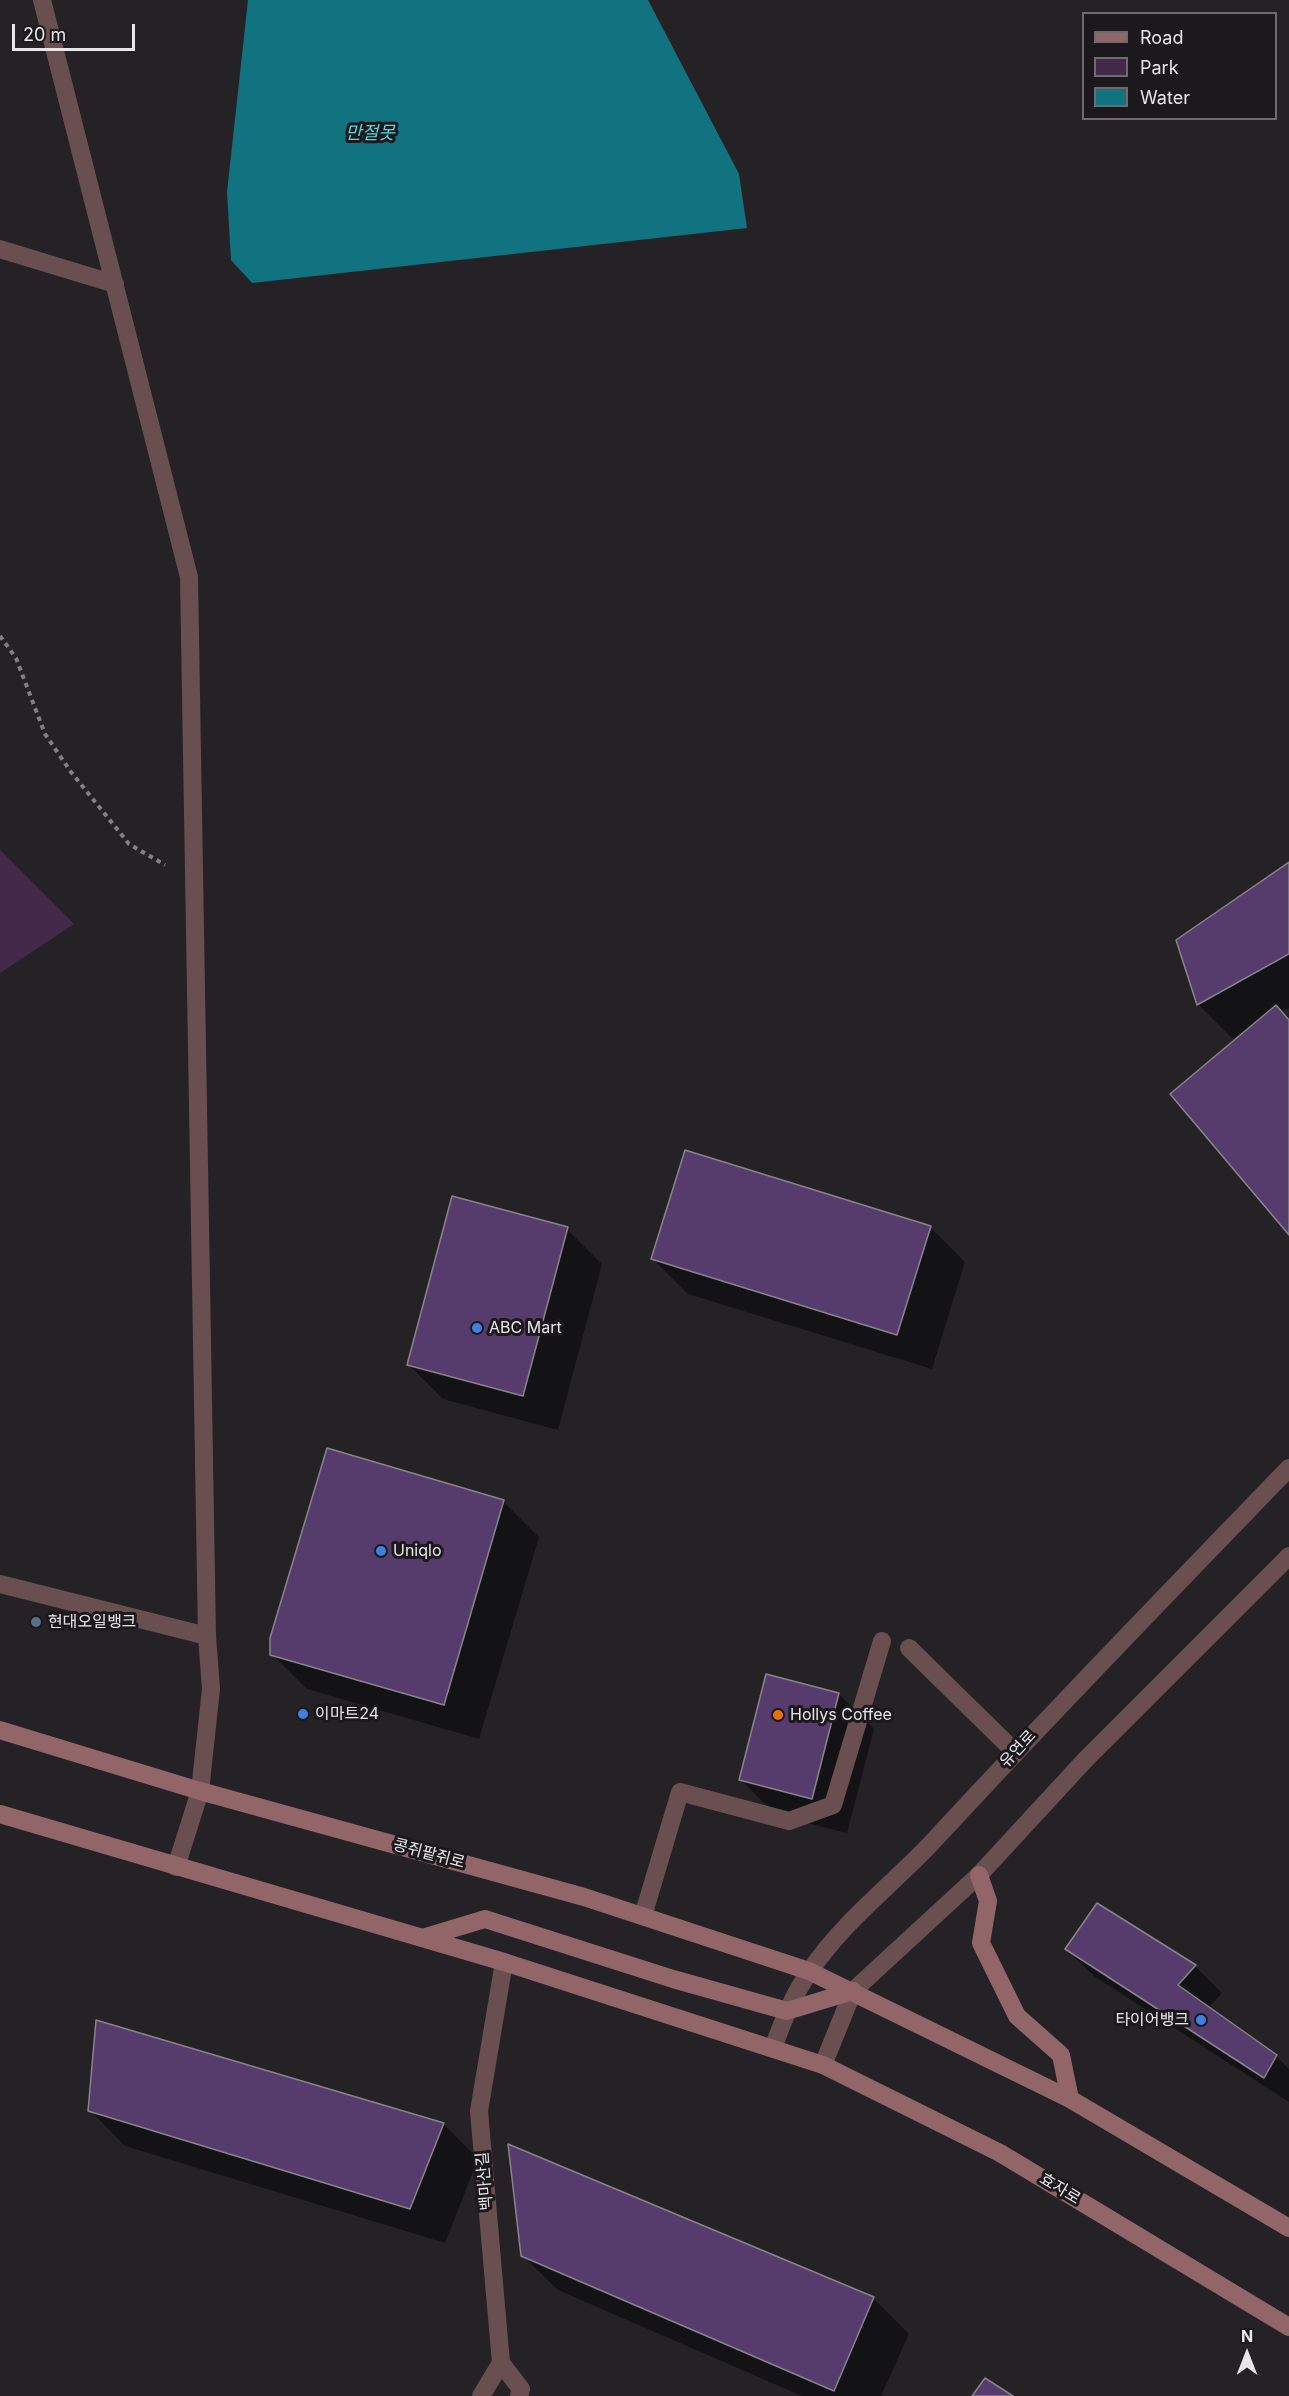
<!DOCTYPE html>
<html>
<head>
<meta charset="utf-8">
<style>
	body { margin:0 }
	#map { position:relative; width:1289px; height:2396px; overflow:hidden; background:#252226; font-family:Inter,sans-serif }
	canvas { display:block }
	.legend { position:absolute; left:1082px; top:12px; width:195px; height:108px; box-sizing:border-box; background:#1c191c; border:2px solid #6e6b6e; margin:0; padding:8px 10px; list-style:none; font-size:18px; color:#e9e6e9 }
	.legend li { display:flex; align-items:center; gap:12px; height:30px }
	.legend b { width:30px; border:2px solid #6e6b6e }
	.north { position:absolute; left:1217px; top:2324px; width:60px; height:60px; -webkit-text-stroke:4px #1c191c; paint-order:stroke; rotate:0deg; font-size:16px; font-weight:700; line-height:24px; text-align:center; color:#e9e6e9 }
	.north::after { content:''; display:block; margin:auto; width:21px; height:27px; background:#e9e6e9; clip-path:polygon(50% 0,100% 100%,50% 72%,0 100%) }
	.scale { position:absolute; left:12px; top:24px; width:123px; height:27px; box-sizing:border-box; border:3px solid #e9e6e9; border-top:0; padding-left:8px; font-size:18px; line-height:21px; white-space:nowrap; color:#e9e6e9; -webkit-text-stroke:4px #1c191c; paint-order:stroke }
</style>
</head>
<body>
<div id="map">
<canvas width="1289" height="2396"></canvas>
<ul class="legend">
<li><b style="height:8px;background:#926669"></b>Road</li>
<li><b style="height:16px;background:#442a4a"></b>Park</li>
<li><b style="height:16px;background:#10737f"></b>Water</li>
</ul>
<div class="north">N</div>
<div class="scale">20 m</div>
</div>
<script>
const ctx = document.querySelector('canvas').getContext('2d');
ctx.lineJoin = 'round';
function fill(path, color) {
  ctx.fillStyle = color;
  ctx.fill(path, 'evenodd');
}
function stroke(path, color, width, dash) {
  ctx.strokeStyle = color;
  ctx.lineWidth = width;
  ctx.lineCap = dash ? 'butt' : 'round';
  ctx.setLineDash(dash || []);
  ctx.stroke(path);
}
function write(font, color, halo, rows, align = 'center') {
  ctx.font = font + ' Inter,"Noto Sans KR",sans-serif';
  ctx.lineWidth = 6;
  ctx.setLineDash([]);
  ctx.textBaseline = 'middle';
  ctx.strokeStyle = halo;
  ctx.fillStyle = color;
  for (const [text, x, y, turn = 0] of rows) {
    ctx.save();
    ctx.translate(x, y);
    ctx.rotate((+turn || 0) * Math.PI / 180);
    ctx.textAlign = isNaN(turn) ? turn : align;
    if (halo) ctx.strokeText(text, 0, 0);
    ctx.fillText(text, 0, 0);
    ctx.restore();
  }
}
fill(new Path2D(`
	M0 850 74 924 0 973Z`), '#442a4a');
fill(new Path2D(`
	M248 0H648L739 174 747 228 252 283 231 260 227 192Z`), '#10737f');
fill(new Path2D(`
	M1289 864V1008L1282 1012 1289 1020V1232L1241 1035 1233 1039 1198 1004Z
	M930 1227 965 1262 932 1369 688 1294 653 1259Z
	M567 1229 602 1264 558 1430 443 1399 408 1364Z
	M328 1450 504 1502 539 1537 479 1739 307 1689 272 1654Z
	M839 1694 874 1729 847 1833 776 1815 741 1780Z
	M1066 1949 1195 1966 1222 1993 1208 2008 1276 2056 1289 2069V2102L1094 1976Z
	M90 2110 444 2124 478 2159 445 2243 125 2146Z
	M510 2147 874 2299 909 2334 881 2396H802L558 2290 522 2255Z`), '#0007');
const building = new Path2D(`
	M1289 862V954L1197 1005 1176 940Z
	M1276 1005 1289 1020V1235L1170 1094Z
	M685 1150 931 1226 897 1335 651 1259Z
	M452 1196 568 1227 523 1396 407 1365Z
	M327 1448 504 1500 444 1705 270 1655V1638Z
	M766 1674 839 1693 812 1799 739 1780Z
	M1097 1903 1196 1965 1178 1985 1277 2055 1264 2078 1065 1949Z
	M96 2020 444 2123 410 2209 88 2111Z
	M508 2144 874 2297 834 2391 521 2256Z
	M985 2378 1013 2396H972Z`);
fill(building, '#563c6c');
stroke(building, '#87858a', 1.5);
stroke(new Path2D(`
	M0 636 16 658 45 734 71 772 129 844 165 865`), '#838084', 4, [4.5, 4.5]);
stroke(new Path2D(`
	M0 249 115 284
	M0 1584 207 1636
	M909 1648 1015 1752
	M643 1916 680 1792 789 1821 833 1805 882 1641
	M501 2363 521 2389 519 2396`), '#6a4f50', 18);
stroke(new Path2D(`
	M42 0 189 577 207 1636 211 1689 200 1791 176 1867
	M481 2396 501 2363 479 2111 504 1962`), '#6a4f50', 18);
stroke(new Path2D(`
	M773 2048C783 2021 793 1995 810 1971 844 1920 897 1881 938 1836 1053 1711 1171 1590 1289 1468
	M823 2065 853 1991 979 1875 1086 1759 1289 1556`), '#6a4f50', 18);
stroke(new Path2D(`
	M0 1730 200 1791 584 1897 809 1971 1070 2099 1289 2228
	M0 1814 504 1962 823 2065 1000 2153 1289 2327
	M979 1875 988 1901 981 1943 1017 2016 1061 2055 1070 2099
	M422 1938 485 1919 673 1979 787 2011 853 1991`), '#926669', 18);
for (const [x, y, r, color] of [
	[477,1328,6,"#3f7fe0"],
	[381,1551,6,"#3f7fe0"],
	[36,1622,6,"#5c6f8a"],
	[303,1714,6,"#3f7fe0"],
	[778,1715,6,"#e8710a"],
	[1201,2020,6,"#3f7fe0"]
]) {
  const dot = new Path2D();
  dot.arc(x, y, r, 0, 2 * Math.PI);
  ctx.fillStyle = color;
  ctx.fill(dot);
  stroke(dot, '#1c191c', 2);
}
write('16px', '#e9e6e9', '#1c191c', [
	["ABC Mart",489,1328],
	["Uniqlo",393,1551],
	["현대오일뱅크",48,1622],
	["이마트24",315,1714],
	["Hollys Coffee",790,1715],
	["타이어뱅크",1189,2020,"right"]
], 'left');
write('16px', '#e9e6e9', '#1c191c', [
	["유연로",1018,1749,-47],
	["콩쥐팥쥐로",429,1854,15],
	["백마산길",485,2181,-95],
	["효자로",1060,2189,31]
]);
write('italic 18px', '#53d4e5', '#1c191c', [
	["만절못",370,134]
]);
</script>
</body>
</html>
